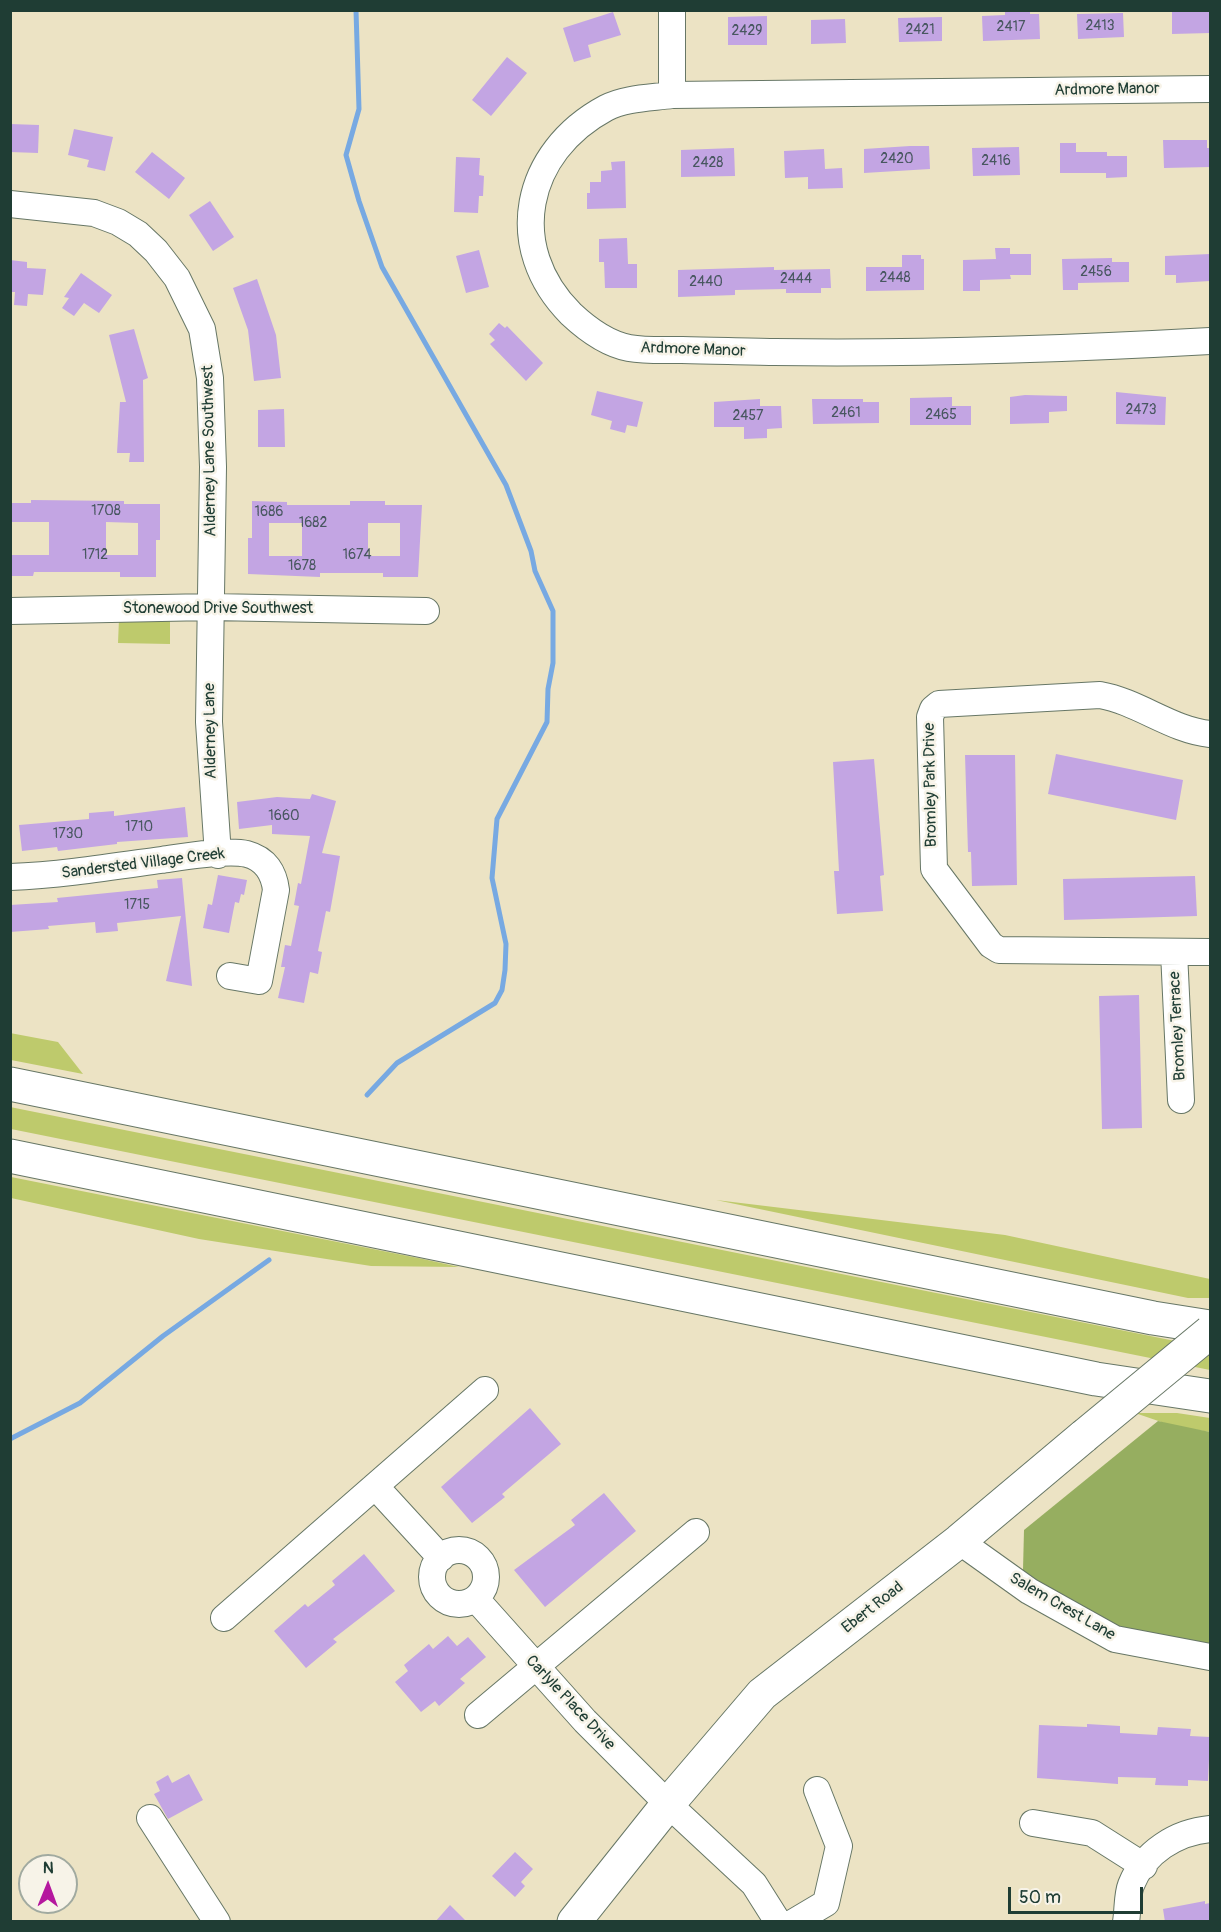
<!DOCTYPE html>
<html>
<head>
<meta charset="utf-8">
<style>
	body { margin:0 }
	#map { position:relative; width:1221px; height:1932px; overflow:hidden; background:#ece3c4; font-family:Pangolin,sans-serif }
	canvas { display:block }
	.frame { position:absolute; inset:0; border:12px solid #1f3d34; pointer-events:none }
	.north { position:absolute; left:18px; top:1854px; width:60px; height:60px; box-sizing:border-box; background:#f7f3e8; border:2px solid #a1aaa0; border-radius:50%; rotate:1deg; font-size:16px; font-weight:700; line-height:24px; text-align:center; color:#1f3d34 }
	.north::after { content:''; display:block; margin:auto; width:21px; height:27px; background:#b5179e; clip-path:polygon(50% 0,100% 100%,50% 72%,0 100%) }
	.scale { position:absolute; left:1008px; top:1887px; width:135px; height:27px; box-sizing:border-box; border:3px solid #1f3d34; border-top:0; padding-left:8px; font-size:18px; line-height:21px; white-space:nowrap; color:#1f3d34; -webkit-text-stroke:4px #f7f3e8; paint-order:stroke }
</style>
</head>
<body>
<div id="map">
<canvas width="1221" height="1932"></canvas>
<div class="frame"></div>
<div class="north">N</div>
<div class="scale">50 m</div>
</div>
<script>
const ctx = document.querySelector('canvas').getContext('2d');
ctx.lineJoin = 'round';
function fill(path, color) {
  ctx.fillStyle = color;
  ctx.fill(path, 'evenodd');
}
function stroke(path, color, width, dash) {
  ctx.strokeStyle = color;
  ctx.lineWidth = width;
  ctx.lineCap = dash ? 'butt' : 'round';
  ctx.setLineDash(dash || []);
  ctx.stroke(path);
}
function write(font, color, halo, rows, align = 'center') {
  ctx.font = font + ' Pangolin,sans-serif';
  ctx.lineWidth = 5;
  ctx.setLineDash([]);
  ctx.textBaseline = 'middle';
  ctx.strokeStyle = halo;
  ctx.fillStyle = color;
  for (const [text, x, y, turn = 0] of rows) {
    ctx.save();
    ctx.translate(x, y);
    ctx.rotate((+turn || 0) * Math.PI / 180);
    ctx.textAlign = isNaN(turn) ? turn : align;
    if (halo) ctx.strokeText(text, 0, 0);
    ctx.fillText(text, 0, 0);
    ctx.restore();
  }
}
fill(new Path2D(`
	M119 619 170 620V644L118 643Z
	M10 1033 58 1042 83 1074 11 1060Z
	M10 1107 1210 1348V1370L11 1129Z
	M11 1177 423 1259 459 1267 371 1266 199 1239 11 1198Z
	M716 1200 1005 1235 1210 1279V1298H1188Z
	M1135 1413H1177L1210 1418V1432L1173 1426Z`), '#beca6c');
fill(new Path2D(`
	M1158 1421 1210 1432V1643L1173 1644 1028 1601 1023 1570 1024 1530Z`), '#96ae60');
stroke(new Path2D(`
	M356 10 359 109 346 155 359 201 382 267 506 485 531 551 535 571 553 611V663L548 689 547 722 497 819 492 878 506 944 505 970 502 990 495 1003 397 1063 367 1095
	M10 1439 80 1403 163 1336 269 1260`), '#77a9e2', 5);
fill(new Path2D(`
	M1005 10H1030V14H1039L1040 39 983 41 982 16 1005 15Z
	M1172 10H1210V33L1172 34Z
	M613 12 621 35 588 45 591 57 574 62 563 28Z
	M1123 13 1124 37 1078 39 1077 14Z
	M767 16V45H728V17Z
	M942 17V41L899 42 898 18Z
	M845 19 846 43 811 44V20Z
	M507 57 527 73 491 116 472 100Z
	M10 124 39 125 38 153 10 152Z
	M74 129 113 137 105 171 87 167 89 160 68 155Z
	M1163 140H1207V148H1210V167L1164 168Z
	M1060 143H1076V152H1107V156H1127V177L1106 178V173H1060Z
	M910 146H929L930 169 864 173V149Z
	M1019 147 1020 175 973 176 972 148Z
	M734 148 735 176 681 177V150Z
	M824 149 825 169 842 168 843 188 808 189V177L785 178 784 151Z
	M152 152 185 178 169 199 135 172Z
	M456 157 480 158 479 175 484 176 483 196H479L478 213 454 212Z
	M625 161 626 208 587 209V193H590V182H601V171L612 170 611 162Z
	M210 201 234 237 213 251 189 215Z
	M627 238 628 264H637V288H605L604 262H599V239Z
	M995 248H1010V254H1031V275H1010L1011 279 980 280V291H963V260L996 259Z
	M479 250 489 287 466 293 456 256Z
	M1210 254V281L1176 283V275H1165V256Z
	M902 255H921V259H924V290L866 291V267H902Z
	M1112 258V262H1129V282L1078 283V290H1063L1062 259Z
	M10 260 27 262V268L46 269 43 295 28 294 27 306 14 305 15 292H10Z
	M774 267V270L830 269 831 288H821V293H786V289L735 290V295L678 297V270Z
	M81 273 112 295 99 313 84 303 74 316 62 308 69 298 64 297Z
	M257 279 276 335 281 378 254 381 248 330 233 288Z
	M499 323 505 328 507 326 543 363 526 381 490 344 495 340 489 334Z
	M134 329 148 378 143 380 144 462H129L130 453H117L120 402H126L109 335Z
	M597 391 643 402 637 427 627 425 625 433 610 429 612 421 591 415Z
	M1116 392 1166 397 1165 425 1116 424Z
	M1025 395 1067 396V411L1049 412V423L1010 424V397Z
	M952 397V406H971V425H910V398Z
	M760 399V406H781L782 428 767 429V438L744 439V427H714V402Z
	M812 399H863V402H879V423L813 424Z
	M284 409 285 447H258V410Z
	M31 500 124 501V504H160V540H156V577H120V572H34L33 576H10V555H49V522H10V503H31ZM106 522 138 523V555H106Z
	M252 501 287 502V505H350V501H385V505H422L418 577H383V573H320V577L248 574V538H252ZM269 523H302V556H269ZM368 523H400V556H368Z
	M1056 754 1183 780 1176 820 1048 794Z
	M965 755H1015L1017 885 972 886 971 852H968Z
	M874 759 884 875 880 876 883 911 837 914 834 871H839L833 762Z
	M312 794 336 801 322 853 340 856 330 912 326 911 318 951 322 952 318 974 310 972 304 1003 278 998 285 967H281L285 945 291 946 299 906 294 905 298 883 301 884 310 836 272 834V825L239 829 237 802 277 797 310 799Z
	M185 807 188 837 117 842V844L58 851 57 847 22 851 19 825 89 819V813L114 811V816Z
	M218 875 247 880 244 895 241 894 239 903 235 902 229 933 203 928 208 904 212 905Z
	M1195 876 1197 916 1064 920 1063 879Z
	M182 878 192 986 166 981 181 916 117 923 118 931 96 933 95 922 48 926 49 929 10 932V905L58 902 57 898 158 888 157 880Z
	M1139 995 1142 1128 1102 1129 1099 996Z
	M530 1408 561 1444 502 1494 505 1497 472 1523 441 1487Z
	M604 1493 636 1531 545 1607 514 1570 575 1525 571 1520Z
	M364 1554 395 1591 333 1639 337 1642 306 1668 274 1631 305 1604 308 1607 335 1585 332 1581Z
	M448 1636 457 1646 468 1637 486 1657 460 1679 465 1683 439 1706 435 1701 421 1712 395 1682 408 1671 404 1665 429 1644 433 1649Z
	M1087 1724 1120 1726V1733L1157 1735 1158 1727 1191 1729 1190 1736 1210 1737 1208 1781 1188 1780V1786L1155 1785 1156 1778 1118 1777V1784L1037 1778 1039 1725 1087 1727Z
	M189 1774 203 1800 168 1819 154 1794 160 1791 156 1782 168 1775 172 1783Z
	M515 1852 533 1869 521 1882 525 1886 515 1897 492 1876Z
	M1205 1901V1904L1210 1903V1922H1165L1163 1909Z
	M450 1905 467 1922H435Z`), '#c3a5e3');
const minor = new Path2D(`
	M1210 89 672 95C650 98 625 98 606 108 524 152 504 247 571 314 587 329 608 344 629 348 646 351 665 350 682 350 713 351 744 351 774 352 920 354 1066 349 1210 341
	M672 95V10
	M10 204 94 213 118 222 138 234 156 251 177 278 202 329 210 378 213 467 209 722 218 855
	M10 611 211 607 426 611
	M1210 734C1171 730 1139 702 1100 695L939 704 933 709 930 717 934 869 991 945 999 950 1210 952
	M10 877C61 875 111 867 161 860 182 857 227 849 247 854 266 859 274 873 276 890L259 981 230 976
	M1174 952 1181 1100
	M375 1486 441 1558
	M959 1541 1029 1591 1115 1639 1210 1657
	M432 1577a27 27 0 1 1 54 0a27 27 0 1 1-54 0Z
	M476 1599 585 1721 668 1804 754 1884 778 1922
	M224 1618 485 1390
	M478 1715 696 1532
	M150 1818 217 1922
	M1033 1823 1092 1833 1144 1866
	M794 1922 826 1903 839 1846 817 1790
	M1126 1922C1128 1910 1127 1895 1131 1885 1144 1852 1177 1832 1210 1829`);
const major = new Path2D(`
	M574 1922 668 1804 762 1694 959 1541 1084 1436`);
const highway = new Path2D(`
	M10 1084 1153 1318 1210 1327
	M10 1156 1096 1379 1210 1396`);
stroke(minor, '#677766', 28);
stroke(major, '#677766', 35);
stroke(highway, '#677766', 35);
stroke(minor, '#fff', 26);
stroke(major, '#fff', 33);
stroke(highway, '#fff', 33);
const majorBridge = new Path2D(`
	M1084 1436 1210 1332`);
stroke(majorBridge, '#677766', 35, []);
stroke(majorBridge, '#fff', 33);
write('14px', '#485760', null, [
	["2413",1100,26],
	["2417",1011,27],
	["2421",920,30],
	["2429",747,31],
	["2420",897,159],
	["2416",996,161],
	["2428",708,163],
	["2456",1096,272],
	["2448",895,278],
	["2444",796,279],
	["2440",706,282],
	["2473",1141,410],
	["2461",846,413],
	["2465",941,415],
	["2457",748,416],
	["1708",106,511],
	["1686",269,512],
	["1682",313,523],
	["1712",95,555],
	["1674",357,555],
	["1678",302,566],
	["1660",284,816],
	["1710",139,827],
	["1730",68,834],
	["1715",137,905]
]);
write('16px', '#1f3d34', '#f7f3e8', [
	["Ardmore Manor",1107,90,-1],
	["Ardmore Manor",693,350,2],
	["Alderney Lane Southwest",210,451,-91],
	["Stonewood Drive Southwest",218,609],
	["Alderney Lane",211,731,-91],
	["Bromley Park Drive",931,785,-91],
	["Sandersted Village Creek",143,864,-7],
	["Bromley Terrace",1178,1026,-93],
	["Salem Crest Lane",1062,1607,30],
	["Ebert Road",873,1608,-38],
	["Carlyle Place Drive",570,1703,47]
]);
</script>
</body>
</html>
